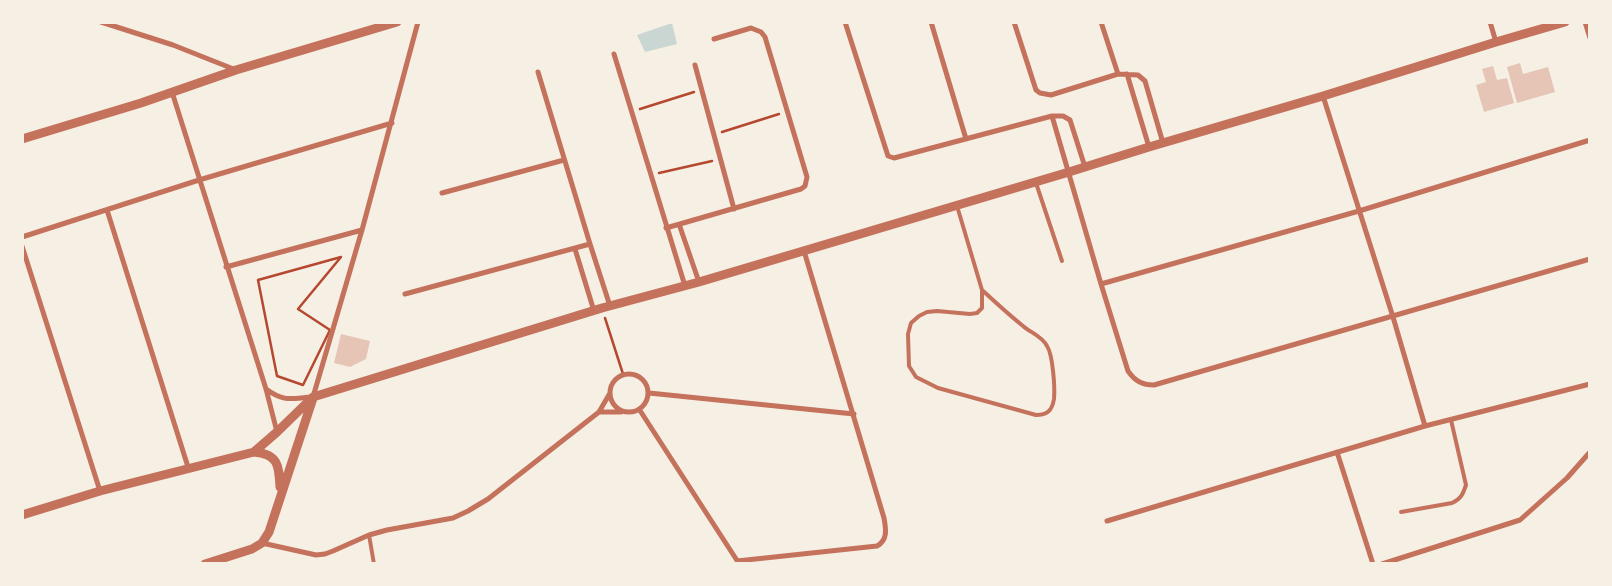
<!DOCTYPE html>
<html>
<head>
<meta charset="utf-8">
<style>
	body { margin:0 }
	#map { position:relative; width:1612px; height:586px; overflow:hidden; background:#f6efe4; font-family:"Sofia Sans Condensed",sans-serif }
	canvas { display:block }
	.frame { position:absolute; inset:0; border:24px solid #f6efe4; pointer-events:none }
</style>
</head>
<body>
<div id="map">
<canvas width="1612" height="586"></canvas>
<div class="frame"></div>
</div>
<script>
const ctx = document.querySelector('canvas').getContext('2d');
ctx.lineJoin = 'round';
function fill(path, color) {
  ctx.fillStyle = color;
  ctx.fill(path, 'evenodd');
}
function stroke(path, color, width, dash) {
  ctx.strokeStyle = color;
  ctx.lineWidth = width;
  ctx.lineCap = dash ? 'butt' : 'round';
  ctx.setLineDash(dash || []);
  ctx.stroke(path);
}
fill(new Path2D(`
	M672 23 677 44 645 52 637 35Z`), '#c9d6d2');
fill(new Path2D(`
	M1520 63 1523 74 1548 67 1555 92 1517 103 1507 67Z
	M1493 66 1497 80 1507 78 1514 103 1484 112 1476 85 1486 82 1482 69Z
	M341 334 370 341 366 359 350 367 334 363Z`), '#e6c5b7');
stroke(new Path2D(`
	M640 109 694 92
	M722 132 779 114
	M659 173 712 161
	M341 257 298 309 330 330 303 385 277 376 258 280Z
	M605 318 623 374`), '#b5482f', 2.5);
stroke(new Path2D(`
	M1036 183 1062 261
	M957 206 982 290V308L977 313 970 314 937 311 927 312 919 316 911 323 908 334 909 366 916 377 938 388 1036 415C1047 415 1052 411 1054 399 1055 388 1053 355 1047 346 1042 336 1031 333 1023 326 1009 315 995 302 982 290
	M1401 512 1452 503C1461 499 1463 494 1466 485L1451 420
	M369 535 374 564`), '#c5725c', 4);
stroke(new Path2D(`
	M101 22 173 45 236 70
	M845 22 888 156 894 158 1052 116H1063L1070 120 1085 167
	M931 22 966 139
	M1014 22 1036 90 1040 93 1051 95 1118 74 1138 75 1145 81 1163 143
	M1101 22 1118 74
	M1490 22 1496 42
	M1585 22 1590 38
	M614 54 685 286
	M695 65 734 209
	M538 72 590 244 610 306
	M1127 74 1149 147
	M172 92 266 389 277 432
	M1323 96 1393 317 1425 426
	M1052 116 1101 284 1128 371C1135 381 1142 385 1154 385L1590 259
	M442 193 564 160
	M107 210 188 467
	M679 224 699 282
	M666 228 801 189 805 186 807 177 765 37 761 32 751 28 714 39
	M22 237 199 180 392 123
	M22 246 100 491
	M575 249 594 311
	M226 267 362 230
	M1101 284 1359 211 1590 140
	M405 294 590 244
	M610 393a19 19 0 1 1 38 0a19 19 0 1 1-38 0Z
	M266 389C285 403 292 398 313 397L362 230 418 22
	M649 393 854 414
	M639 409 738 562
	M599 412H621
	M1337 452 1373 564
	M1107 521 1425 426 1590 384
	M262 543 316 555 325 554 333 551 369 535 387 530 453 518 468 511 488 499 599 412 610 393
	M737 561 877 546C888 540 886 529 884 518L804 251
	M1382 564 1520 520 1567 478 1590 452`), '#c5725c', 5);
stroke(new Path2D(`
	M22 139 141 103 236 70 397 22
	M254 452C278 454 279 465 280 487
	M22 515 100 491 254 452 277 432 313 397 602 308 699 282 1069 172 1149 147 1323 96 1496 42 1565 22
	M205 564 252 549 262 543 269 532 313 398`), '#c5725c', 9);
</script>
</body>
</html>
